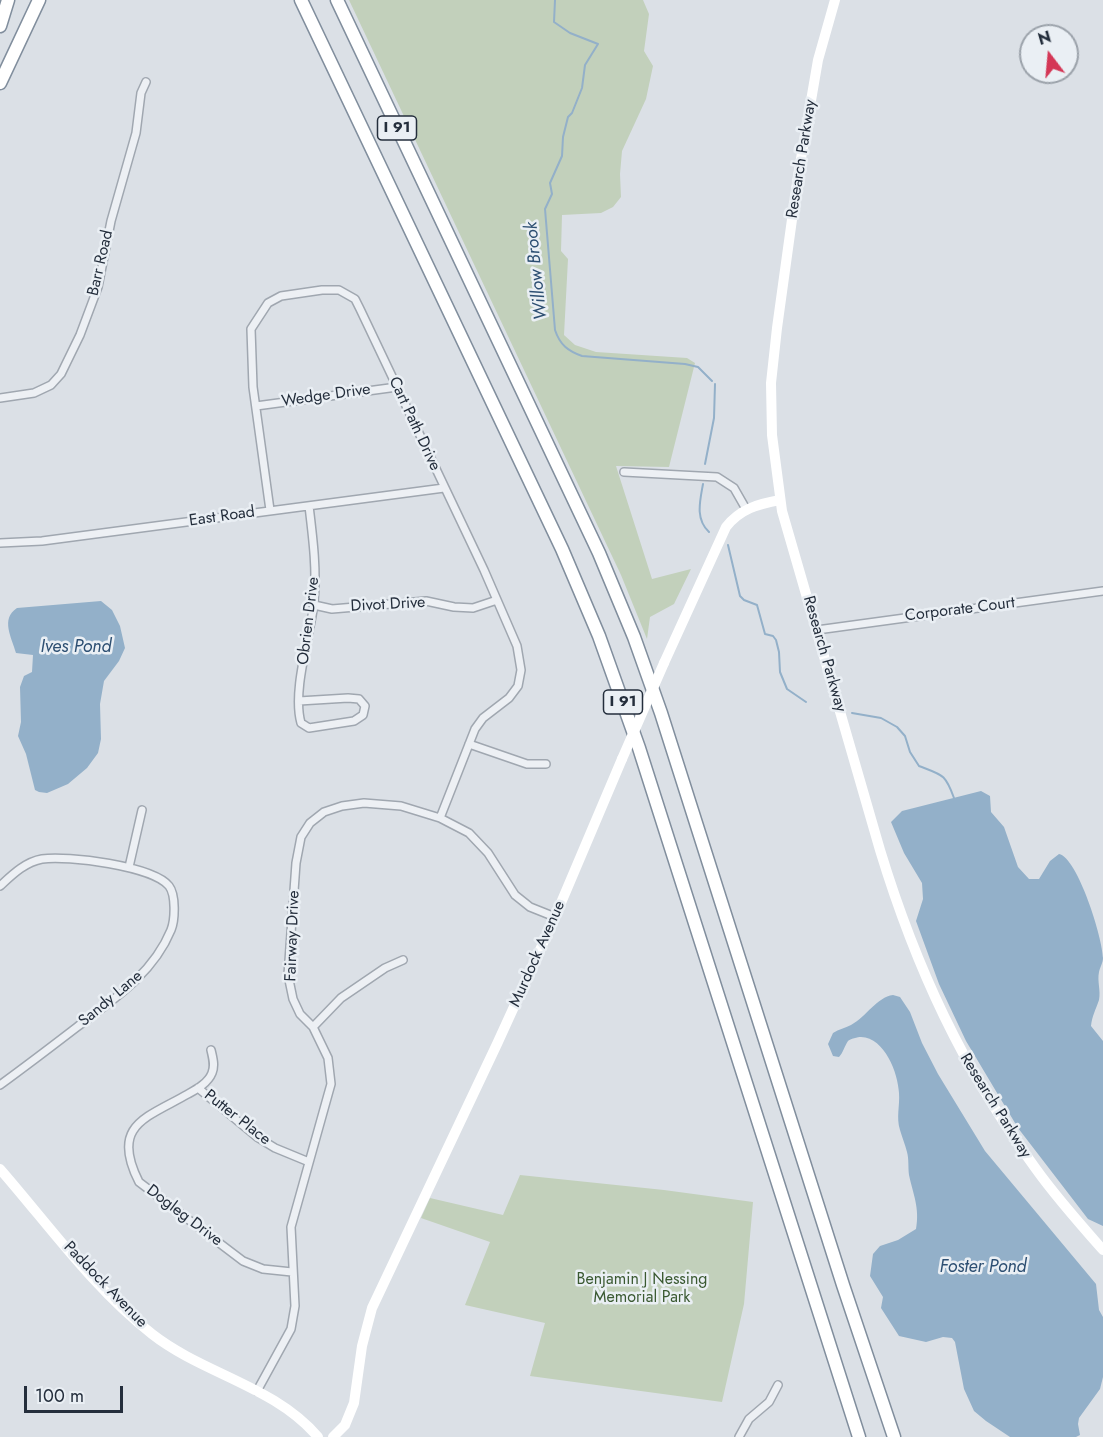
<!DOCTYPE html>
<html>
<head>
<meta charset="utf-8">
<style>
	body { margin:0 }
	#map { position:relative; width:1103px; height:1437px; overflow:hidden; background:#dbe0e6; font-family:Jost,sans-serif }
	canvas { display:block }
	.north { position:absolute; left:1019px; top:24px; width:60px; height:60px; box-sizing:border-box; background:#eaeff4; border:2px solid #9ba2aa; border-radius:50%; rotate:344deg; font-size:16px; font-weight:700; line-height:24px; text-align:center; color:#242e3c }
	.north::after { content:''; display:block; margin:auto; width:21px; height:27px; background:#d43756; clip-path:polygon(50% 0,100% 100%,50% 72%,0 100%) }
	.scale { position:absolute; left:24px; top:1386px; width:99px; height:27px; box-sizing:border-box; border:3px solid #242e3c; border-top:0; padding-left:8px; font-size:18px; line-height:21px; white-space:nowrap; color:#242e3c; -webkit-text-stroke:4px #eaeff4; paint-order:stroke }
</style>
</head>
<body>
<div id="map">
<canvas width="1103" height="1437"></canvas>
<div class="north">N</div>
<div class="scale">100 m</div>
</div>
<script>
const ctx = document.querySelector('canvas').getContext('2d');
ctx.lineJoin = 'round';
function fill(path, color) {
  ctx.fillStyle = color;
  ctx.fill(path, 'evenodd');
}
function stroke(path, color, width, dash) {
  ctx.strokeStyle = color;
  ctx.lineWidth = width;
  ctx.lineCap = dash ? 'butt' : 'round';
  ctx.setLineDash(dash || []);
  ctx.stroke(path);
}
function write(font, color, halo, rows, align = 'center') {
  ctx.font = font + ' Jost,sans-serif';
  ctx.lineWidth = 5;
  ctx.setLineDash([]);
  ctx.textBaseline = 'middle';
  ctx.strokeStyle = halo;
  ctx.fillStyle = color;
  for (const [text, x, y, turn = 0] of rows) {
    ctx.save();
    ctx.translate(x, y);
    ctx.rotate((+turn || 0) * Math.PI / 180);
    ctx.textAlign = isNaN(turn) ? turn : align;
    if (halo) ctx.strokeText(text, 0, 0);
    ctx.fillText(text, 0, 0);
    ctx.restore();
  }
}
fill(new Path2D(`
	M349 0H643L649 14 644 51 653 66 646 99 622 151 620 174 621 197 613 207 601 213 562 215 561 251 568 259 564 335 575 345 596 352 687 358 695 363 669 467 616 466 652 579 691 569 674 604 650 617 647 639 621 575Z
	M520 1175 664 1190 753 1202 744 1304 722 1402 530 1376 545 1323 465 1305 490 1242 421 1218 430 1198 503 1215Z`), '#c2d0bb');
fill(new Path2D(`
	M101 601 112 610 120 626 125 648 119 661 104 681 100 704 101 739 98 753 87 768 68 784 47 793 39 792 35 790 26 754 18 736 21 722 20 687 24 676 32 672 33 655 16 653C12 638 0 619 17 608Z
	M981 791 990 796 991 812 1004 827 1018 867 1029 879H1039L1050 861 1059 854C1078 858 1103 939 1103 958 1103 963 1100 967 1099 972 1097 981 1101 991 1099 1000 1096 1009 1092 1016 1091 1026L1103 1041V1226L1088 1219 1018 1128 966 1041 939 984 916 921 923 899 922 883 904 853 891 822 902 811Z
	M893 995 900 997 910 1012 922 1043 938 1074 985 1151 1096 1284 1099 1310 1103 1317V1377L1100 1389 1079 1418 1078 1424 1080 1435 1076 1437H1010L986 1421 974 1411 964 1389 955 1342 952 1338 943 1337 926 1342 899 1336 881 1308 883 1297 870 1276 873 1254 880 1246 898 1240 916 1229C920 1208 913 1194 909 1175 908 1167 909 1159 907 1152 905 1144 902 1137 900 1130 896 1117 900 1106 899 1093 898 1073 885 1038 861 1037 858 1037 850 1039 848 1041 845 1045 843 1053 839 1057L833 1056 828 1044 833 1033C839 1029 845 1028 851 1025 866 1017 877 997 893 995Z`), '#93b0c9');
stroke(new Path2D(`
	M555 0 554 22 570 33 598 44 585 65 582 88 572 113 568 117 563 137 562 156 550 183 552 194 545 209 555 330C560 345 568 351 582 356L685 364 698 367 712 381
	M705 464 714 418 715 384
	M703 484C700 501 695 519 709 532
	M728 545 740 596 744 600 757 605 765 634 773 636 776 640 779 652 780 672 787 689 806 702
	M852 713 881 718 897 727 905 736 910 752 919 766C942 775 945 773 954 798`), '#93b0c9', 2);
const street = new Path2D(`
	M0 398 34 393 51 385 61 374 80 335 98 287 111 221 136 133 141 93 146 82
	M256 406 397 387
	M624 472 717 477 734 488 746 509
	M270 510 253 387 251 329 268 303 281 296 322 290H339L355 299 360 309 484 570 517 646 521 670 518 686 509 698 483 718 475 729 440 818
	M0 543 42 541 444 488
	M314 605 332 609 426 601 454 607 473 608 497 600
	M817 630 1103 591
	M299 701 348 698 359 699 365 706 363 715 354 721 309 728 301 723C292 691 310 637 314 603 317 570 313 539 309 506
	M469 744 527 764H546
	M129 867 142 810
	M0 886C12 875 25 862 42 859 67 855 153 866 169 886 176 895 175 920 171 930 153 974 113 1000 77 1027 51 1047 26 1066 0 1085
	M313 1027 341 998 385 968 403 960
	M211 1050C213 1058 215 1066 212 1073 208 1083 197 1089 188 1094 146 1118 110 1125 139 1182L243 1261 263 1269 292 1272
	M198 1088 257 1137 275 1148 309 1162
	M257 1391 291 1329 295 1306 291 1227 331 1084 328 1058 313 1027 300 1014 293 999 288 975 296 863 301 837 310 823 324 812 342 806 364 803 401 806 440 818 469 833 488 853 515 895 530 907 555 917
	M739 1437 749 1419 769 1402 778 1385`);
const highway = new Path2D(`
	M301 0 562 549 599 636 639 748 859 1437
	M337 0 599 553 634 637 661 713 843 1285 894 1437
	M0 26 8 0
	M0 83 39 0`);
stroke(street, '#a0a7b0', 10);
stroke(highway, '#818e9d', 15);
stroke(street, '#edf0f4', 7);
stroke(new Path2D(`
	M835 0 818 60 798 176 777 328 771 383 772 435 782 511 880 850C916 968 963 1069 1036 1169 1056 1197 1080 1224 1103 1250
	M664 663 726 527C740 509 758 504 780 500
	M0 1169C48 1224 94 1289 152 1334 203 1374 275 1386 318 1437
	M333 1437 345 1425 354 1403 362 1346 372 1308 497 1044 555 917 622 759`), '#fff', 10);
stroke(highway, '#fff', 12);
stroke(new Path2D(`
	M622 759 664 663`), '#fff', 10);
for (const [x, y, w] of [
	[397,128,39],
	[623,702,39]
]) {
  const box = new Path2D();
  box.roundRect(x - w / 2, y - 12, w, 24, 4.5);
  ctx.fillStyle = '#eaeff4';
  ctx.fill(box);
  stroke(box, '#242e3c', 1.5);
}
write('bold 15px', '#242e3c', null, [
	["I 91",397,128],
	["I 91",623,702]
]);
write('16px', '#242e3c', '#eaeff4', [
	["Research Parkway",802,159,-81],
	["Barr Road",101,263,-77],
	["Wedge Drive",326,396,-8],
	["Cart Path Drive",414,424,65],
	["East Road",222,517,-8],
	["Divot Drive",388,605,-3],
	["Corporate Court",960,610,-7],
	["Obrien Drive",309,621,-83],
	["Research Parkway",824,654,74],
	["Fairway Drive",293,936,-88],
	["Murdock Avenue",538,954,-66],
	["Sandy Lane",111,999,-40],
	["Research Parkway",995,1106,58],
	["Putter Place",237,1118,38],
	["Dogleg Drive",184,1216,37],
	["Paddock Avenue",105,1285,46]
]);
write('16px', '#3a5931', '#eaeff4', [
	["Benjamin J Nessing",642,1280],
	["Memorial Park",642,1298]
]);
write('italic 18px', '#2d4f72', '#eaeff4', [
	["Willow Brook",537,271,-96],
	["Ives Pond",76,648],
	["Foster Pond",983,1268]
]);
</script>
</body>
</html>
